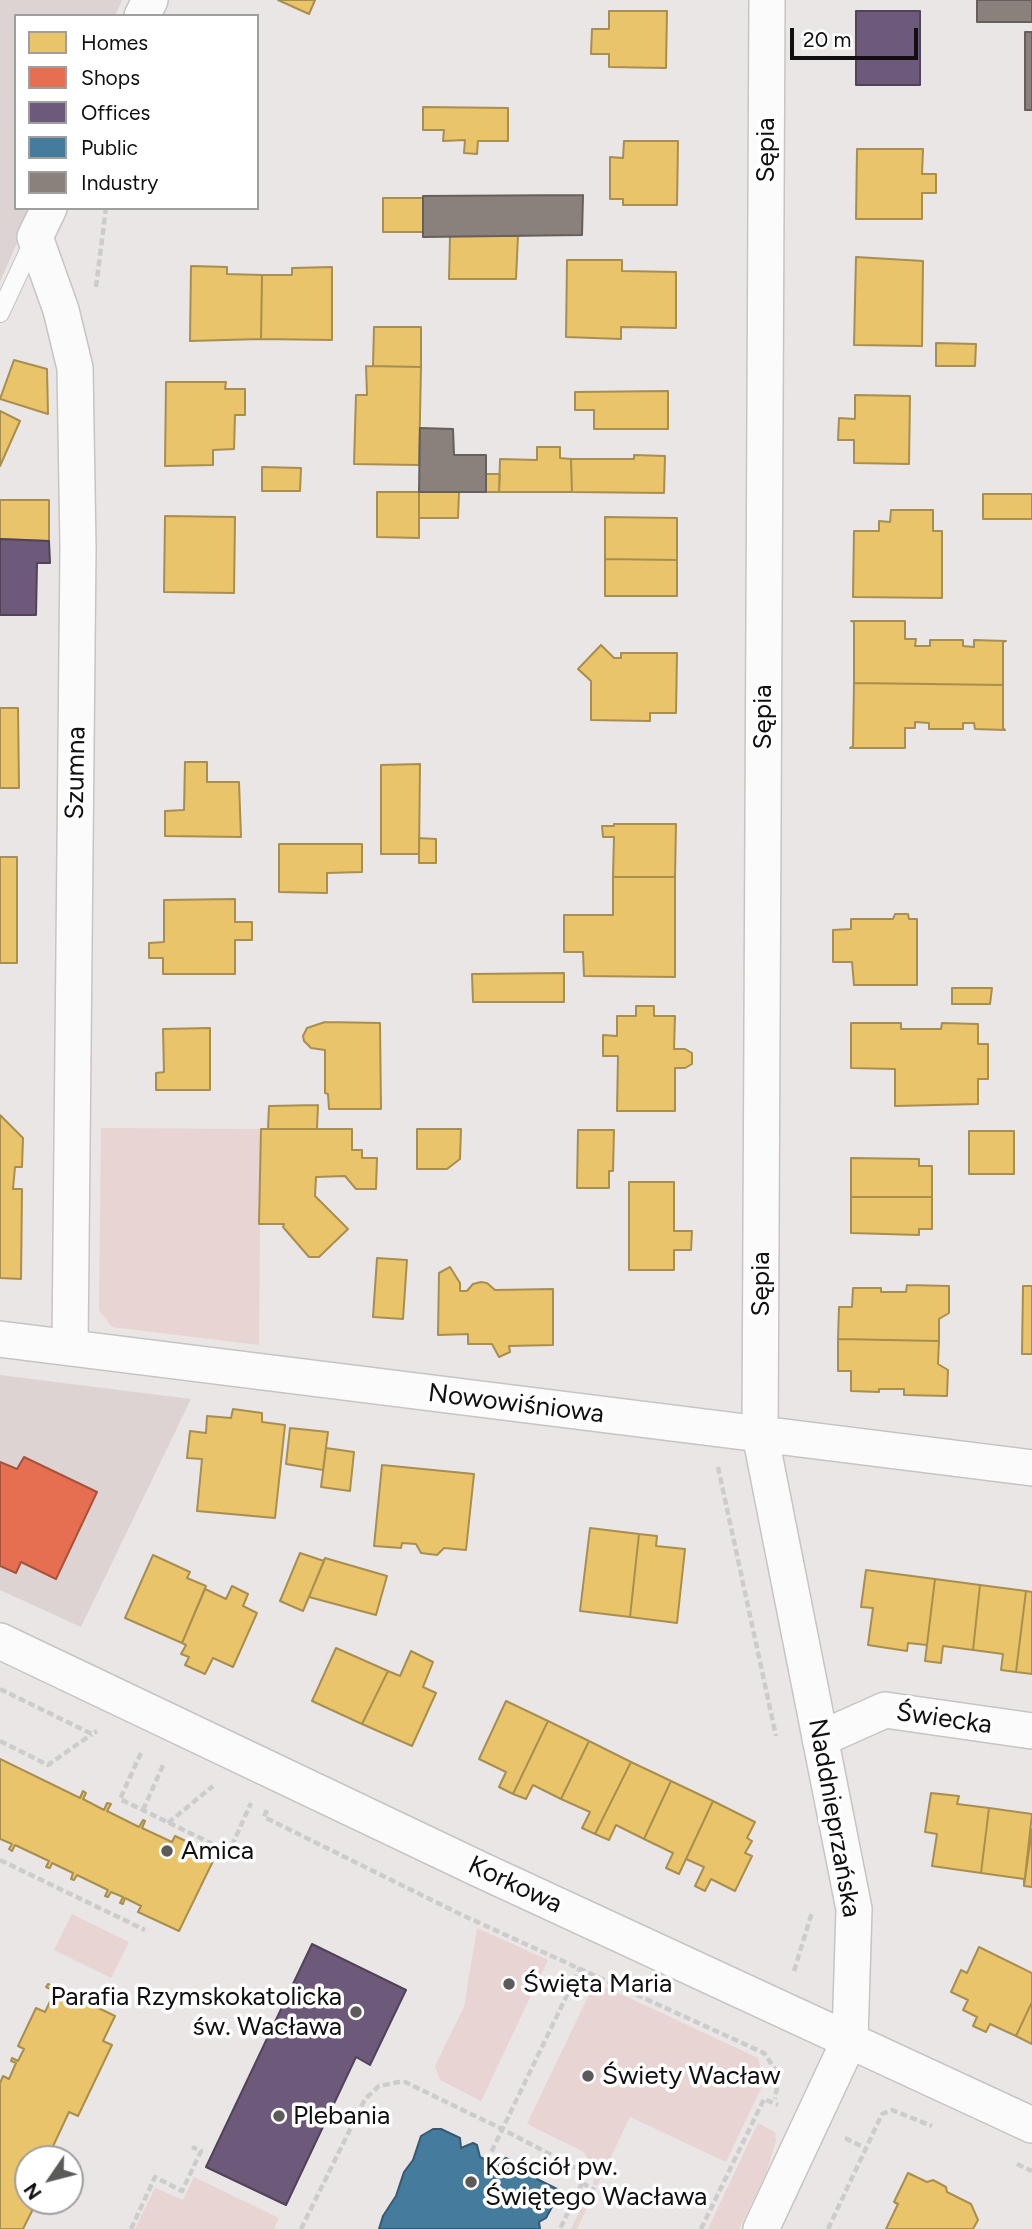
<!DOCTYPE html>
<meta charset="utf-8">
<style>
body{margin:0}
#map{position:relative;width:1032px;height:2229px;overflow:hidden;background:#eae6e6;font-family:Figtree,sans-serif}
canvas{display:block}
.legend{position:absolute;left:14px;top:14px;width:245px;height:196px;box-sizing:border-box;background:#fff;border:2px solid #a09f9f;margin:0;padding:9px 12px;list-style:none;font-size:21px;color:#110f0f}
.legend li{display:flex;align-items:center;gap:14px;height:35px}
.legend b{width:35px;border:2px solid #a09f9f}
.north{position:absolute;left:14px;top:2145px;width:70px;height:70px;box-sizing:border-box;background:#fff;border:2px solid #a09f9f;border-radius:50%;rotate:235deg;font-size:19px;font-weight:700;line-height:28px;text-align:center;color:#110f0f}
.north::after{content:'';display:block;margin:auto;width:24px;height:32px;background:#5d5a5a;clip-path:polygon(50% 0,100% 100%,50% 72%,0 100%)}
.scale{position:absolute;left:790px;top:28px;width:128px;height:32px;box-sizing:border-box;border:4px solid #110f0f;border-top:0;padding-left:9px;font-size:21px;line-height:24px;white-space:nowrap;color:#110f0f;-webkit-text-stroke:5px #fff;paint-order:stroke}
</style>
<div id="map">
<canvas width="1032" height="2229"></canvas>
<ul class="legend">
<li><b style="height:19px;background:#e9c46a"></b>Homes</li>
<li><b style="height:19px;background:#e76f51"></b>Shops</li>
<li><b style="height:19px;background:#6d597a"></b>Offices</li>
<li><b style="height:19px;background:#457b9d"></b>Public</li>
<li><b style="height:19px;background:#8a817c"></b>Industry</li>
</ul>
<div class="north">N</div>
<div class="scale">20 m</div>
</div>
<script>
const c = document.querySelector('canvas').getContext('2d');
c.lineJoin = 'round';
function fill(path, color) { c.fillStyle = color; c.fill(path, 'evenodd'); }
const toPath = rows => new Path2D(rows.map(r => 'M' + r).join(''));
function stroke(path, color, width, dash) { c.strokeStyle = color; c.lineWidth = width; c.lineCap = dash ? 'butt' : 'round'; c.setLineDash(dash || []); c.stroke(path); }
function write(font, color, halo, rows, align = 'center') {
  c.font = font + ' Figtree,sans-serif'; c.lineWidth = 7; c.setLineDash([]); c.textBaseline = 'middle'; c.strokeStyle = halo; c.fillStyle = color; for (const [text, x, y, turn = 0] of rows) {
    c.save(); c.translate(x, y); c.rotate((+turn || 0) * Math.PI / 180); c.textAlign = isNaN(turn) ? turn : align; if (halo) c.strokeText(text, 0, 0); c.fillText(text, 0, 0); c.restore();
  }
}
const built = toPath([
 [0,0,122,0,115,16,16,16,16,208,32,208,0,282],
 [0,1375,191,1399,81,1627,0,1590]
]);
const green = toPath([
 [101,1128,261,1129,259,1345,112,1327,99,1310],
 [72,1914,129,1942,111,1978,54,1950],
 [477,1928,548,1960,481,2101,440,2080,435,2066,464,2007],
 [595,1982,758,2058,764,2082,726,2162,630,2117,597,2186,593,2184,595,2170,584,2152,527,2124],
 [758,2123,775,2132,776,2141,765,2176,739,2229,708,2229],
 [194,2177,279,2218,274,2229,135,2229,155,2188,183,2200],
 [590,2190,594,2193,577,2229,571,2229]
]);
const homes = toPath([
 [278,0,315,0,309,14,278,0],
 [609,11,667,11,666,68,609,67,609,54,591,54,592,29,609,29,609,11],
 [423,107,508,108,508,141,478,141,477,154,464,153,465,140,443,141,444,130,423,130,423,107],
 [624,141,678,141,677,205,623,205,623,199,610,199,610,157,623,158,624,141],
 [857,149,923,149,922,174,936,174,936,193,922,193,922,219,856,219,857,149],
 [383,198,423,198,423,232,383,232,383,198],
 [450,236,518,236,516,279,449,279,450,236],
 [856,257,923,261,922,346,854,345,856,257],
 [567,260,622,260,622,271,676,272,676,328,621,327,621,339,566,337,567,260],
 [191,266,227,267,227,274,262,275,261,339,190,341,191,266],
 [332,267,332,340,261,339,262,275,292,275,292,268,332,267],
 [374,327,421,327,421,367,373,366,374,327],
 [936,343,976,344,975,366,936,366,936,343],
 [14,360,47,369,48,414,0,399,14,360],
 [366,366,421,367,419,465,354,464,356,395,367,395,366,366],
 [166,382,226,382,225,389,245,389,245,415,235,415,234,449,213,450,213,465,165,466,166,382],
 [668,391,668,429,594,429,594,410,575,410,575,392,668,391],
 [855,395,910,396,909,464,854,463,854,440,838,440,839,418,855,419,855,395],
 [0,411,20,421,0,466,0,411],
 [537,447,560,447,560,458,571,459,572,492,499,492,500,459,537,460,537,447],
 [634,455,665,456,664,493,572,492,571,459,634,459,634,455],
 [262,467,301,468,300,491,262,491,262,467],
 [485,474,500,474,499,492,486,492,485,474],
 [377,492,419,492,419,538,377,537,377,492],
 [419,492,459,492,458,518,419,518,419,492],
 [983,494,1032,494,1032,519,983,519,983,494],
 [0,500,49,500,49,541,0,539,0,500],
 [891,510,933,510,933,531,942,531,942,598,853,597,854,531,879,531,879,521,890,522,891,510],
 [165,516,235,517,234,593,164,592,165,516],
 [605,517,677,518,677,560,605,559,605,517],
 [605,559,677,560,677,596,605,596,605,559],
 [851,621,905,621,905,639,916,639,915,646,930,646,930,640,963,640,963,646,974,647,974,640,1006,641,1003,642,1003,685,854,683,854,622,851,621],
 [601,645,614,658,621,658,621,653,677,653,676,713,650,713,650,721,591,720,591,681,578,669,601,645],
 [854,683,1003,685,1003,728,1005,730,975,729,974,723,963,723,963,729,929,729,929,723,915,722,915,728,905,728,905,748,850,748,853,746,854,683],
 [0,708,18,708,19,788,0,788,0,708],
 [185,762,207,762,207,782,239,782,241,837,165,836,165,811,184,810,185,762],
 [420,764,419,854,381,854,381,765,420,764],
 [614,824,676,824,675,877,613,877,614,837,603,837,602,826,614,826,614,824],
 [419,838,436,839,436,863,419,863,419,838],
 [279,844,362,844,362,872,327,873,327,893,279,892,279,844],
 [0,857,17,857,17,963,0,963,0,857],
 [613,877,675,877,675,977,584,976,583,952,564,952,564,915,613,915,613,877],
 [235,899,235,922,252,922,252,940,235,940,235,974,163,974,163,958,149,958,149,943,164,942,164,900,235,899],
 [895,914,908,914,909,919,917,919,917,985,854,985,852,962,833,962,833,930,851,929,851,919,893,919,895,914],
 [564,973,564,1002,473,1002,472,974,564,973],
 [952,988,992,988,990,1004,952,1004,952,988],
 [636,1006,654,1006,654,1016,675,1016,674,1049,685,1049,692,1053,692,1064,685,1068,675,1068,675,1111,617,1111,618,1056,603,1056,603,1035,617,1036,617,1016,636,1016,636,1006],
 [325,1022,380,1023,381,1109,329,1109,328,1094,325,1093,325,1050,311,1048,304,1041,303,1036,307,1028,325,1022],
 [851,1023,901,1023,901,1029,941,1029,942,1023,978,1024,978,1044,988,1044,988,1079,978,1079,978,1104,895,1106,895,1069,851,1068,851,1023],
 [210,1028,210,1090,156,1090,156,1073,164,1072,163,1029,210,1028],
 [318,1105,317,1129,268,1129,269,1106,318,1105],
 [0,1115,23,1138,22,1167,15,1167,13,1189,22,1189,21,1279,0,1278,0,1115],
 [261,1129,352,1129,352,1150,362,1150,362,1158,377,1158,376,1189,356,1189,345,1176,316,1177,315,1196,348,1229,319,1257,309,1257,283,1227,284,1224,259,1224,261,1129],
 [417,1129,461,1129,460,1159,447,1169,417,1169,417,1129],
 [578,1130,614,1130,613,1171,609,1171,609,1188,577,1188,578,1130],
 [969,1131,1014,1131,1014,1174,969,1174,969,1131],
 [851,1158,919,1159,919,1166,932,1166,932,1197,851,1197,851,1158],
 [629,1182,674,1182,674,1231,692,1231,691,1250,674,1250,674,1270,629,1270,629,1182],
 [851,1197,932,1197,932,1229,919,1229,919,1235,851,1233,851,1197],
 [377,1258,407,1260,403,1319,373,1317,377,1258],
 [450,1267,460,1283,460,1291,467,1291,473,1284,481,1282,487,1283,495,1290,553,1289,553,1345,509,1346,510,1352,499,1357,492,1344,468,1344,468,1334,438,1335,439,1273,450,1267],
 [907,1285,949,1286,949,1313,939,1319,939,1341,838,1339,839,1307,852,1307,853,1288,881,1288,881,1292,906,1292,907,1285],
 [1023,1286,1032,1286,1032,1354,1022,1354,1023,1286],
 [838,1339,939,1341,938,1364,948,1370,947,1396,904,1395,904,1389,879,1389,879,1392,851,1391,851,1371,838,1371,838,1339],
 [233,1409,262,1413,262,1422,285,1425,275,1518,197,1511,202,1459,187,1458,190,1431,206,1433,207,1416,231,1418,233,1409],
 [290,1428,328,1432,323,1470,286,1464,290,1428],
 [326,1448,354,1452,350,1491,321,1487,326,1448],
 [382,1465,474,1474,466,1550,444,1548,437,1555,421,1553,416,1544,402,1543,401,1548,374,1546,382,1465],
 [590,1528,639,1534,630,1617,580,1611,590,1528],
 [639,1534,657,1536,656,1546,685,1549,677,1623,630,1617,639,1534],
 [300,1553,324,1561,303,1611,280,1601,300,1553],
 [153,1555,190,1572,187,1578,206,1586,182,1643,125,1618,153,1555],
 [325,1558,387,1576,376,1615,309,1597,325,1558],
 [866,1570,935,1579,927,1645,908,1643,907,1651,868,1645,873,1608,861,1607,866,1570],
 [935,1579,980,1585,973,1650,943,1646,941,1663,925,1661,935,1579],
 [980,1585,1026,1591,1016,1672,1001,1670,1003,1654,973,1650,980,1585],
 [232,1586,248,1594,243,1606,257,1613,233,1667,213,1658,205,1674,185,1665,189,1657,181,1654,186,1645,182,1643,205,1589,226,1599,232,1586],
 [1026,1591,1032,1592,1032,1674,1016,1672,1026,1591],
 [336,1648,388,1671,362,1724,312,1701,336,1648],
 [411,1651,433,1662,423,1687,436,1693,412,1746,362,1724,388,1671,400,1676,411,1651],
 [506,1701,548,1721,513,1794,499,1787,506,1772,479,1759,506,1701],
 [548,1721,589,1741,561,1799,533,1785,526,1799,513,1794,548,1721],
 [589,1741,631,1762,595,1834,582,1828,590,1812,561,1799,589,1741],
 [0,1759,80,1798,83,1791,86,1793,83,1799,104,1810,107,1803,111,1804,107,1811,139,1827,143,1820,145,1821,142,1828,172,1842,175,1836,216,1855,179,1931,138,1912,141,1906,125,1898,123,1904,120,1903,123,1897,111,1892,108,1897,105,1896,108,1890,77,1875,74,1880,71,1879,73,1873,52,1863,50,1868,46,1867,49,1861,15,1845,12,1851,9,1849,12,1844,0,1839,0,1759],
 [631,1762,671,1781,644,1839,616,1825,609,1840,595,1834,631,1762],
 [671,1781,713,1801,679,1874,666,1868,673,1853,644,1839,671,1781],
 [931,1793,959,1796,957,1804,989,1808,981,1873,932,1866,937,1834,925,1832,931,1793],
 [713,1801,755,1822,747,1838,752,1841,745,1853,752,1856,735,1891,711,1879,705,1891,695,1886,704,1867,686,1859,713,1801],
 [989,1808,1032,1814,1024,1886,1024,1879,981,1873,989,1808],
 [1032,1829,1032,1887,1024,1886,1032,1829],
 [979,1947,1032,1973,1032,2002,1016,2036,990,2024,986,2032,973,2026,977,2017,963,2010,968,2000,951,1992,961,1970,967,1973,979,1947],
 [48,1984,115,2016,103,2041,112,2045,78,2116,69,2112,47,2159,28,2159,28,2201,37,2201,23,2229,0,2229,0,2083,3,2076,9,2079,16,2063,11,2061,12,2058,18,2061,24,2049,18,2046,36,2008,45,2012,55,1991,46,1987,48,1984],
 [1032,2002,1032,2044,1016,2036,1032,2002],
 [908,2173,927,2182,933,2180,946,2187,947,2192,971,2204,978,2220,973,2229,886,2229,898,2204,894,2202,908,2173]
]);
const shops = toPath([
 [24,1457,97,1492,56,1579,21,1562,16,1573,0,1566,0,1462,17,1469,24,1457]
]);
const offices = toPath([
 [856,11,920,11,920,85,856,85,856,11],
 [0,539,49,541,50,563,37,563,36,615,0,615,0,539],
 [312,1944,406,1990,370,2065,356,2057,286,2205,206,2167,312,1944]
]);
const public = toPath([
 [433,2129,441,2129,460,2138,461,2148,473,2143,477,2145,480,2157,494,2164,506,2158,510,2160,511,2164,506,2170,513,2173,519,2170,557,2189,559,2194,546,2218,539,2222,540,2229,379,2229,383,2216,396,2196,404,2172,413,2160,421,2136,433,2129]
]);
const industry = toPath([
 [977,0,1032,0,1032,22,977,22,977,0],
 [1025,32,1032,32,1032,110,1025,110,1025,32],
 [583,195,582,235,423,237,423,196,583,195],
 [420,428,453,429,454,455,486,455,486,492,419,492,420,428]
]);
const path = toPath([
 [96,287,106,208],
 [718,1467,776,1736],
 [0,1689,92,1734,97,1731],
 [0,1741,48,1765,92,1734],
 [141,1753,120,1799,229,1852,251,1803],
 [143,1810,164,1763],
 [267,1810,264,1817,462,1915,764,2053,775,2069,777,2088,775,2099],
 [168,1823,213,1786],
 [0,1860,145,1930],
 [794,1971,812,1912],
 [845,2138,865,2148],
 [487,2161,580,1968],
 [1017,2164,1032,2171],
 [582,2183,595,2190],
 [131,2229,155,2177,182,2191,201,2151,192,2147],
 [301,2229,365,2099,379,2086,399,2082,405,2082,502,2129,578,2169,582,2183,560,2229],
 [701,2229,764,2099,778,2105],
 [828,2229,882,2114,892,2110,932,2126]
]);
const service = toPath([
 [0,313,34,240]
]);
const minor = toPath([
 [142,16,150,0],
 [49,208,35,237,61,310,75,368,78,548,70,1347],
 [0,1339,1032,1468],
 [0,1641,481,1870,1032,2125],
 [820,1739,885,1710,1032,1731],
 [761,2229,850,2039,854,1909,760,1434,767,0]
]);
const markers = [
 [167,1851,7,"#5d5a5a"],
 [509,1984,7,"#5d5a5a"],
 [356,2012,7,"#5d5a5a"],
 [588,2076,7,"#5d5a5a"],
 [279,2116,7,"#5d5a5a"],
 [471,2182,7,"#5d5a5a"]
];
const streetNames = [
 ["Sępia",766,150,-90],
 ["Sępia",763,717,-90],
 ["Szumna",76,773,-89],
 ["Sępia",761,1284,-90],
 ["Nowowiśniowa",516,1404,7],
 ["Świecka",944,1719,8],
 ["Naddnieprzańska",834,1818,80],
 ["Korkowa",515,1885,25]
];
const poiNames = [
 ["Amica",181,1851],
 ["Święta Maria",523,1984],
 ["Parafia Rzymskokatolicka",342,1997,"right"],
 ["św. Wacława",342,2027,"right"],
 ["Świety Wacław",602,2076],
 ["Plebania",293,2116],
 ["Kościół pw.",485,2167],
 ["Świętego Wacława",485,2197]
];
fill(built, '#ddd3d3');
fill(green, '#e7d4d3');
fill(homes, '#e9c46a');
stroke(homes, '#a88e4f', 2);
fill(shops, '#e76f51');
stroke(shops, '#a7523d', 2);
fill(offices, '#6d597a');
stroke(offices, '#51435a', 2);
fill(public, '#457b9d');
stroke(public, '#355b72', 2);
fill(industry, '#8a817c');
stroke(industry, '#665f5b', 2);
stroke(service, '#c6c4c4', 20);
stroke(minor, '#c6c4c4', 38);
stroke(path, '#cdcccc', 4.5, [7, 3.5]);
stroke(service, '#fcfbfb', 18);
stroke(minor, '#fcfbfb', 35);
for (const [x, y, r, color] of markers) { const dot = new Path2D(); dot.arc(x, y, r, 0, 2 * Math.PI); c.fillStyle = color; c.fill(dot); stroke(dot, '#fff', 2.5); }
write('26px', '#110f0f', '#fff', streetNames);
write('26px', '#110f0f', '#fff', poiNames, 'left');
</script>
